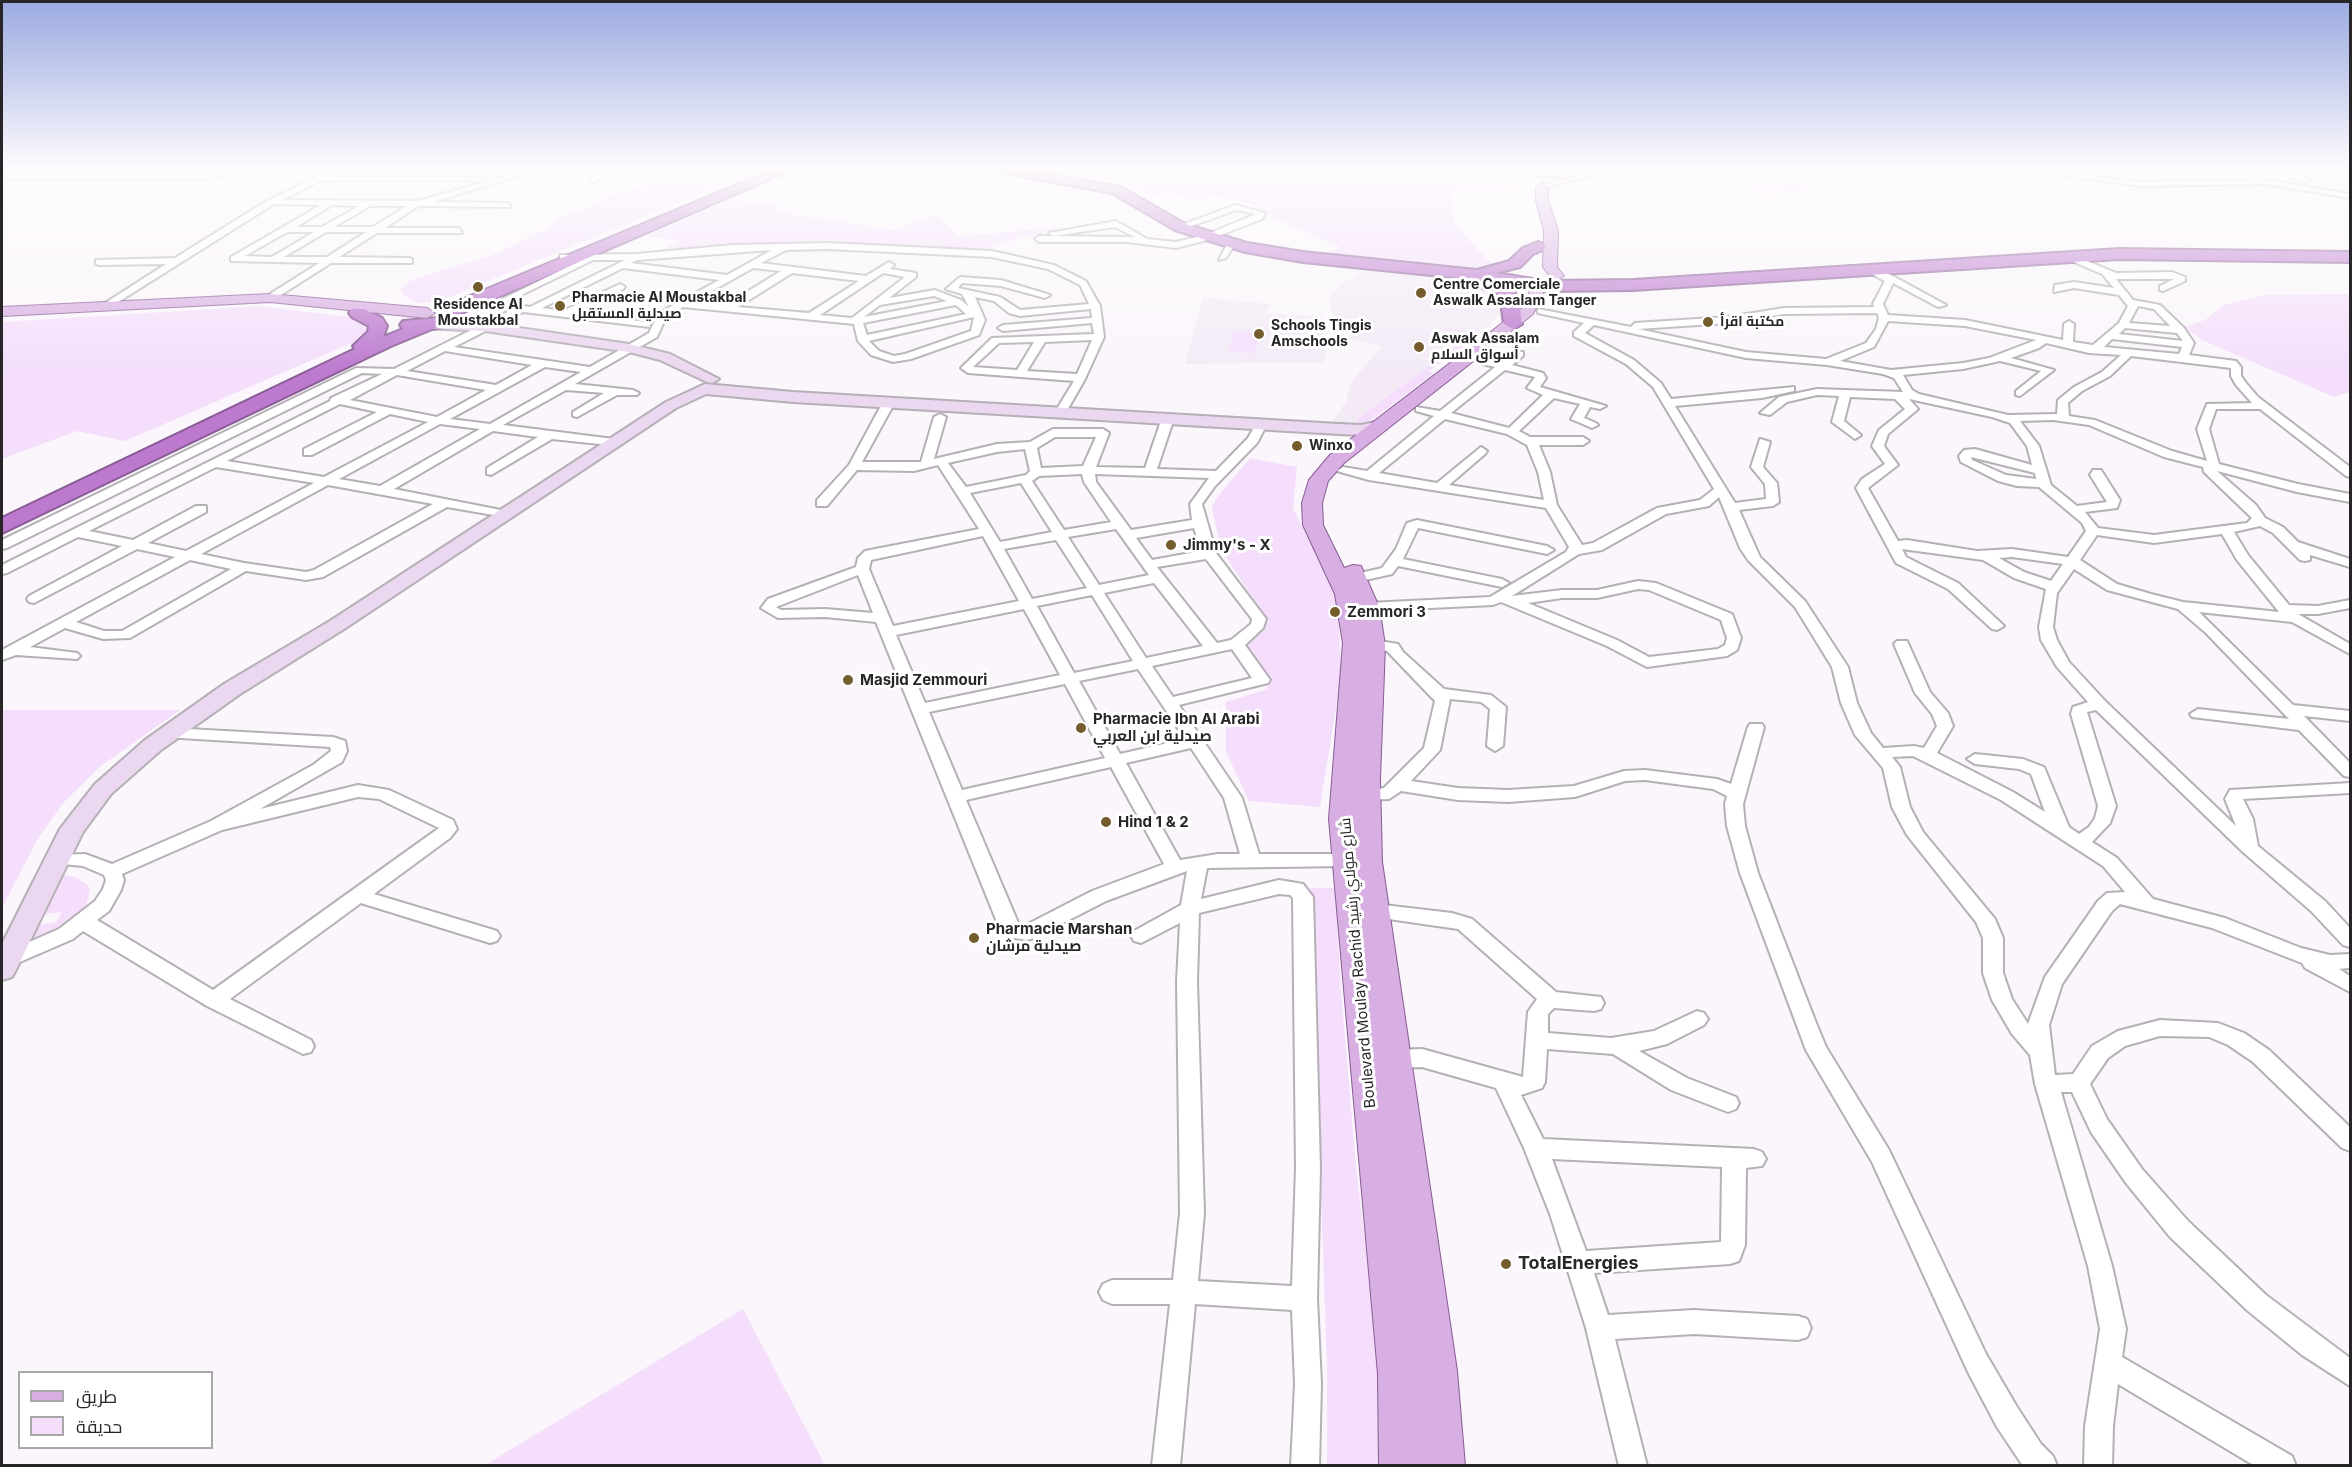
<!DOCTYPE html>
<meta charset="utf-8">
<style>
body{margin:0}
#map{position:relative;width:2352px;height:1467px;overflow:hidden;background:#faf6fb;font-family:Inter,Cairo,sans-serif}
canvas{display:block}
.frame{position:absolute;inset:0;border:3px solid #272527;pointer-events:none}
.legend{position:absolute;left:18px;top:1371px;width:195px;height:78px;box-sizing:border-box;background:#fff;border:2px solid #a9a8a9;margin:0;padding:8px 10px;list-style:none;font-size:18px;color:#272527}
.legend li{display:flex;align-items:center;gap:12px;height:30px}
.legend b{width:30px;border:2px solid #a9a8a9}
</style>
<div id="map">
<canvas width="2352" height="1467"></canvas>
<div class="frame"></div>
<ul class="legend">
<li><b style="height:8px;background:#d7afe2"></b>طريق</li>
<li><b style="height:16px;background:#f4defb"></b>حديقة</li>
</ul>
</div>
<script>
const c = document.querySelector('canvas').getContext('2d');
c.lineJoin = 'round';
function fill(path, color) { c.fillStyle = color; c.fill(path, 'evenodd'); }
const toPath = rows => new Path2D(rows.map(r => 'M' + r).join(''));
function stroke(path, color, width, dash) { c.strokeStyle = color; c.lineWidth = width; c.lineCap = dash ? 'butt' : 'round'; c.setLineDash(dash || []); c.stroke(path); }
function write(font, color, halo, rows, align = 'center') {
  c.font = font + ' Inter,Cairo,sans-serif'; c.lineWidth = 6; c.setLineDash([]); c.textBaseline = 'middle'; c.strokeStyle = halo; c.fillStyle = color; for (const [text, x, y, turn = 0] of rows) {
    c.save(); c.translate(x, y); c.rotate((+turn || 0) * Math.PI / 180); c.textAlign = isNaN(turn) ? turn : align; if (halo) c.strokeText(text, 0, 0); c.fillText(text, 0, 0); c.restore();
  }
}
const built = toPath([
 [1365,268,1451,278,1489,285,1500,289,1503,307,1481,338,1469,346,1455,347,1357,419,1356,425,1331,423,1346,402,1351,382,1382,346,1346,339,1358,326,1336,321,1329,304,1333,292,1347,280,1356,279],
 [1203,298,1271,304,1266,313,1321,317,1326,320,1323,331,1327,337,1325,359,1323,362,1185,364]
]);
const green = toPath([
 [686,169,760,169,440,301,418,303,406,297,400,290,411,280,492,255,516,244,548,228,567,214,604,202,603,198,660,181],
 [1039,169,1213,169,1250,182,1487,180,1520,183,1522,187,1450,191,1456,227,1494,266,1482,268,1328,253,1340,247,1268,215,1252,205,1231,198,1210,195,1196,200,1168,193,1155,197,1128,184],
 [1799,184,1813,192,1763,194,1751,187],
 [729,200,781,204,772,211,894,230,937,214,959,236,1063,227,978,250,809,241,657,251,680,241,646,236],
 [2350,294,2350,392,2334,397,2202,340,2184,327,2205,320,2224,305,2265,295],
 [259,306,356,318,381,330,125,441,77,431,2,459,2,322],
 [1234,331,1260,333,1255,353,1228,351],
 [1469,346,1450,361,1443,361,1429,371,1433,374,1366,424,1356,425,1357,419,1455,347],
 [1250,458,1297,467,1293,508,1338,599,1341,677,1320,807,1249,801,1226,752,1226,702,1268,689,1247,646,1268,622,1221,549,1212,509,1215,500],
 [2,710,180,710,101,766,64,802,37,840,2,908],
 [64,875,75,877,88,885,90,890,86,905,72,922,26,949,39,925,56,922,62,912,45,914],
 [1310,888,1335,888,1341,992,1357,1177,1379,1356,1384,1465,1327,1465,1327,1365],
 [743,1309,825,1465,485,1465]
]);
const street = toPath([
 [246,169,265,169,199,179,2,179,2,175,199,175,246,169],
 [331,169,340,169,329,176,480,177,484,179,480,181,321,180,283,200,418,201,530,169,541,169,434,202,508,203,511,207,418,206,385,228,459,228,462,233,377,233,339,257,409,258,412,259,412,263,331,263,273,300,267,300,267,296,319,263,231,261,231,257,321,205,274,204,107,309,99,307,166,264,99,265,96,264,96,260,175,258,265,202,331,169],
 [332,205,359,206,322,227,296,227,332,205],
 [370,206,407,206,373,227,334,227,370,206],
 [287,232,314,232,272,257,245,256,287,232],
 [326,232,366,232,327,257,284,257,326,232],
 [605,169,614,169,596,182,590,182,590,178,605,169],
 [1605,169,1617,169,1546,187,1542,185,1605,169],
 [1814,169,1823,169,1829,174,1822,176,1814,169],
 [2012,169,2032,169,2140,182,2266,180,2350,194,2350,198,2266,184,2140,186,2012,169],
 [2270,169,2281,169,2311,180,2304,182,2270,169],
 [1235,205,1265,213,1262,219,1211,239,1176,248,1127,242,1039,242,1035,239,1039,236,1135,237,1115,227,1053,236,1049,233,1116,221,1147,239,1176,242,1205,235,1256,214,1236,210,1183,229,1176,227,1235,205],
 [1231,241,1235,244,1226,258,1219,260,1227,244,1231,241],
 [828,243,992,251,1054,265,1086,281,1100,306,1104,337,1085,379,1065,414,1055,412,1074,381,968,373,961,368,992,338,1094,334,1092,323,1003,331,998,328,1003,325,1092,318,1091,309,1020,316,1009,313,994,301,975,297,985,320,979,335,911,359,893,362,871,355,858,341,854,324,683,307,666,317,657,337,575,384,633,390,639,393,637,395,617,395,577,417,573,416,573,412,604,393,566,390,503,425,614,439,618,440,618,446,552,439,491,475,487,474,487,468,538,437,493,431,394,489,511,512,511,518,447,507,323,577,306,580,246,571,130,638,103,639,65,628,30,647,77,653,80,656,77,659,16,655,2,660,2,650,175,557,137,549,34,603,29,602,27,599,29,596,122,546,78,537,7,573,2,574,2,565,330,401,331,398,382,374,362,373,7,548,2,549,2,540,356,368,394,369,511,310,490,305,582,260,563,260,560,259,560,255,637,254,733,245,828,243],
 [828,249,992,257,1048,269,1080,285,1089,304,1020,310,1000,297,958,288,962,283,1001,286,1045,298,1050,295,1001,280,960,277,946,289,962,294,969,307,961,300,935,290,889,298,916,277,916,273,890,269,894,265,889,262,866,276,761,263,786,250,828,249],
 [772,250,727,275,631,263,637,260,772,250],
 [593,260,625,260,530,307,505,303,593,260],
 [623,268,719,280,659,313,649,333,590,367,454,347,523,312,650,327,650,323,646,322,575,313,623,289,625,287,620,284,563,311,542,308,623,268],
 [753,268,781,271,726,305,692,302,753,268],
 [792,273,859,281,809,313,738,307,792,273],
 [883,273,905,277,852,318,820,315,883,273],
 [934,296,947,301,864,317,880,305,934,296],
 [956,305,966,314,867,335,863,323,956,305],
 [974,317,971,331,905,354,894,356,879,351,869,341,974,317],
 [1092,340,1077,374,1027,371,1045,342,1092,340],
 [1034,342,1017,370,973,367,999,343,1034,342],
 [445,351,532,365,496,385,407,371,445,351],
 [545,367,581,372,490,424,450,419,545,367],
 [397,375,486,390,437,417,350,400,397,375],
 [340,404,377,412,304,449,304,455,312,455,390,414,428,422,324,477,227,461,340,404],
 [440,424,480,429,380,486,339,479,440,424],
 [216,467,314,483,186,551,148,543,206,512,206,506,196,506,133,540,89,531,216,467],
 [328,485,433,504,314,570,306,572,244,563,201,554,328,485],
 [190,560,231,569,122,631,104,631,76,622,190,560],
 [2067,255,2073,255,2116,273,2172,272,2185,277,2185,281,2163,291,2160,290,2160,286,2174,279,2116,279,2133,300,2160,305,2184,328,2194,343,2189,355,2236,361,2241,367,2241,376,2246,383,2258,397,2350,467,2350,477,2346,476,2260,409,2216,409,2209,429,2219,464,2298,484,2350,494,2350,502,2297,492,2217,471,2256,505,2265,518,2283,527,2298,542,2350,559,2350,567,2310,555,2310,560,2305,561,2300,560,2273,533,2260,526,2234,532,2248,555,2289,605,2318,606,2350,600,2350,608,2318,614,2298,614,2350,644,2350,654,2292,622,2199,612,2293,705,2350,711,2350,721,2304,716,2350,763,2350,777,2344,776,2299,730,2192,717,2190,714,2198,709,2289,719,2206,633,2178,609,2107,590,2074,569,2057,593,2053,627,2057,640,2069,662,2106,702,2236,826,2225,799,2230,790,2350,783,2350,793,2243,799,2253,819,2258,846,2325,901,2350,928,2350,947,2343,945,2311,911,2243,852,2096,710,2087,712,2116,806,2110,823,2092,842,2117,858,2153,899,2225,918,2301,948,2330,955,2350,954,2350,968,2339,969,2350,976,2350,992,2305,968,2302,963,2212,928,2120,904,2112,911,2062,984,2049,1025,2055,1075,2073,1074,2092,1046,2118,1031,2160,1020,2218,1023,2244,1033,2269,1050,2350,1127,2350,1151,2342,1148,2253,1062,2228,1045,2209,1037,2160,1036,2125,1046,2108,1058,2090,1084,2107,1119,2142,1169,2188,1221,2266,1295,2350,1358,2350,1386,2302,1355,2248,1311,2170,1237,2126,1183,2091,1132,2072,1092,2061,1092,2112,1266,2126,1329,2122,1357,2292,1456,2296,1466,2255,1466,2118,1384,2113,1426,2112,1466,2084,1466,2085,1426,2100,1329,2088,1266,2035,1084,2030,1055,2012,1034,1992,1000,1983,973,1983,938,1976,922,1907,835,1892,807,1883,768,1855,735,1841,703,1832,667,1795,607,1748,560,1740,548,1719,497,1709,506,1666,514,1602,550,1579,554,1512,596,1562,590,1597,590,1638,581,1656,583,1732,614,1741,638,1737,650,1727,656,1647,667,1607,646,1501,602,1493,605,1368,611,1361,607,1368,603,1490,597,1566,552,1569,547,1546,508,1369,480,1337,471,1343,467,1367,471,1434,416,1416,411,1416,407,1440,411,1495,367,1478,363,1478,359,1502,363,1515,352,1523,352,1523,356,1512,365,1543,373,1546,378,1540,387,1606,406,1600,409,1590,407,1584,418,1596,423,1598,425,1592,428,1571,419,1580,404,1554,398,1519,431,1530,437,1583,437,1589,441,1583,445,1539,445,1550,472,1557,505,1582,545,1593,543,1657,508,1700,500,1714,489,1653,387,1626,364,1574,336,1574,332,1584,323,1538,313,1538,309,1631,327,1635,323,1728,317,1784,308,1874,307,1873,304,1885,281,1868,272,1868,268,1871,267,1891,275,1946,305,1938,307,1893,283,1883,304,1888,315,1965,320,2063,340,2064,324,2069,321,2074,324,2073,342,2093,345,2119,323,2128,306,2119,295,2074,288,2054,292,2055,285,2074,282,2114,288,2102,274,2067,259,2067,255],
 [2138,306,2154,309,2170,326,2129,323,2138,306],
 [1877,313,1879,318,1876,329,1866,343,1826,359,1746,352,1638,329,1728,323,1784,314,1877,313],
 [1888,321,1965,326,2036,340,1989,358,1963,363,1891,370,1840,361,1874,347,1888,321],
 [1594,325,1746,358,1827,365,1883,374,1894,378,1903,392,1817,389,1779,397,1760,413,1770,415,1787,402,1817,395,1839,396,1832,422,1855,439,1861,435,1844,421,1850,397,1895,399,1905,409,1879,430,1872,446,1885,464,1862,479,1856,488,1896,563,1948,589,1992,629,1997,630,2004,626,1958,583,1906,557,1902,549,1983,560,2014,578,2046,589,2039,627,2041,640,2057,667,2088,702,2073,707,2071,714,2098,806,2095,818,2089,827,2079,834,2069,827,2044,767,2023,759,1975,754,1967,759,1975,764,2019,769,2031,774,2045,812,2013,792,1937,753,1953,726,1948,713,1930,692,1907,641,1897,641,1894,644,1915,693,1932,714,1937,726,1924,748,1914,746,1883,748,1871,733,1857,703,1848,667,1805,601,1760,557,1739,510,1773,506,1779,502,1777,483,1763,467,1770,442,1760,439,1751,467,1765,484,1766,499,1735,503,1675,406,1762,398,1794,391,1794,387,1671,399,1661,383,1634,360,1585,333,1594,325],
 [2125,328,2177,333,2183,341,2119,334,2125,328],
 [2112,339,2182,347,2179,354,2104,347,2112,339],
 [2046,343,2089,353,2121,355,2102,372,2074,387,2058,400,2057,414,2008,415,1919,394,1912,390,1903,375,1963,369,2000,361,2041,371,2016,391,2016,395,2020,396,2054,370,2011,358,2039,348,2046,343],
 [2131,356,2231,368,2231,376,2236,385,2252,403,2207,404,2197,429,2207,461,2172,451,2095,420,2069,416,2068,403,2082,391,2110,376,2131,356],
 [1505,370,1535,377,1527,388,1543,395,1509,428,1451,413,1505,370],
 [1909,399,1992,417,2010,423,2027,446,2032,465,1975,449,1964,450,1959,456,1961,462,1998,481,2017,486,2039,487,2082,523,2086,531,2068,557,2012,549,1977,551,1907,540,1898,541,1868,488,1898,465,1884,446,1888,434,1918,409,1909,399],
 [1445,419,1507,434,1527,445,1538,472,1544,500,1449,485,1485,454,1487,451,1481,447,1437,483,1379,473,1445,419],
 [2053,420,2089,425,2164,457,2203,467,2204,472,2252,518,2247,523,2154,535,2098,528,2085,512,2117,508,2120,500,2101,470,2093,470,2090,475,2107,502,2077,506,2051,485,2039,446,2020,421,2053,420],
 [1971,457,2035,473,2036,479,2006,475,1972,460,1971,457],
 [2222,534,2237,560,2279,612,2183,602,2151,594,2117,584,2080,560,2097,535,2154,543,2222,534],
 [2012,557,2063,564,2051,581,2024,572,1999,558,2012,557],
 [1638,589,1649,590,1721,620,1727,638,1725,645,1718,649,1649,657,1617,640,1528,603,1562,598,1597,598,1638,589],
 [1913,756,2001,800,2103,866,2125,892,2107,893,2098,901,2045,977,2028,1024,2012,999,2003,973,2003,938,1995,919,1923,832,1910,807,1900,767,1892,757,1913,756],
 [889,399,895,402,862,462,921,462,934,417,940,414,946,417,934,459,997,444,1030,442,1053,429,1103,429,1109,433,1096,467,1145,468,1162,418,1168,415,1174,418,1157,469,1216,471,1248,438,1257,422,1267,424,1257,443,1215,486,1202,504,1216,553,1266,619,1263,628,1245,645,1270,680,1268,683,1179,705,1242,798,1259,854,1346,854,1353,856,1355,860,1353,864,1346,866,1207,868,1201,899,1279,880,1303,884,1313,897,1320,1168,1317,1299,1321,1384,1319,1466,1291,1466,1295,1384,1292,1310,1195,1304,1180,1466,1152,1466,1170,1304,1112,1304,1103,1300,1099,1292,1103,1284,1112,1280,1173,1280,1180,1213,1177,981,1180,923,1141,943,1134,941,1131,936,1134,931,1181,905,1187,871,1106,901,1034,938,1027,940,1007,937,999,927,876,622,825,617,778,618,761,608,768,599,856,567,858,558,865,551,979,529,938,465,914,471,857,470,827,506,817,506,817,500,849,465,883,402,889,399],
 [1055,437,1096,437,1083,466,1041,468,1037,448,1055,437],
 [1025,449,1030,471,1026,475,966,487,948,463,997,452,1025,449],
 [1082,474,1084,482,1111,522,1064,530,1032,481,1039,476,1082,474],
 [1095,474,1209,478,1190,504,1192,520,1131,530,1096,482,1095,474],
 [1021,483,1052,532,1000,542,970,493,1021,483],
 [1194,528,1201,551,1152,560,1136,538,1194,528],
 [1116,529,1149,575,1099,585,1068,537,1116,529],
 [983,536,1019,601,893,626,869,569,871,560,983,536],
 [1056,540,1087,588,1032,599,1004,549,1056,540],
 [1206,559,1252,619,1251,624,1231,640,1217,643,1157,567,1206,559],
 [858,575,873,613,825,609,781,610,776,607,858,575],
 [1154,583,1203,646,1146,658,1104,593,1154,583],
 [1092,595,1133,661,1074,673,1037,606,1092,595],
 [1024,609,1060,675,925,703,896,635,1024,609],
 [1232,649,1252,678,1173,697,1152,666,1232,649],
 [1138,669,1185,739,1120,754,1079,681,1138,669],
 [1065,684,1105,758,962,790,929,712,1065,684],
 [1191,748,1224,798,1240,854,1218,854,1180,860,1126,763,1191,748],
 [1111,767,1164,864,1092,891,1024,926,1019,925,966,800,1111,767],
 [1279,894,1290,895,1293,898,1296,1168,1292,1286,1198,1281,1204,1213,1197,981,1199,913,1279,894],
 [1417,520,1547,546,1554,550,1547,554,1418,528,1403,559,1502,579,1509,583,1502,587,1398,566,1392,574,1357,582,1352,581,1352,575,1382,568,1396,549,1407,523,1417,520],
 [1373,640,1398,644,1403,652,1444,689,1491,695,1506,707,1503,746,1495,751,1487,746,1490,709,1481,702,1450,699,1440,750,1411,781,1458,788,1508,790,1574,786,1624,771,1645,770,1717,779,1731,784,1748,727,1750,724,1762,724,1764,727,1743,804,1745,826,1758,873,1816,1023,1826,1047,1889,1150,1986,1354,2017,1407,2041,1444,2053,1456,2057,1466,2023,1466,1997,1427,1968,1372,1872,1162,1806,1050,1740,873,1727,826,1725,804,1727,796,1713,789,1645,780,1625,781,1575,797,1508,802,1458,800,1401,791,1389,799,1361,800,1358,796,1361,792,1384,788,1424,748,1435,701,1387,651,1368,648,1365,645,1368,642,1373,640],
 [170,728,333,737,345,741,347,751,342,762,260,809,358,785,389,790,453,820,457,829,450,838,374,894,497,931,500,936,497,941,490,943,361,903,230,999,311,1040,314,1046,311,1052,303,1054,207,1006,83,931,73,939,13,965,2,966,2,954,59,929,95,901,103,889,106,880,104,875,83,866,51,863,49,859,51,855,85,854,112,864,211,821,313,765,331,751,330,747,164,737,162,733,170,728],
 [358,797,379,799,439,828,213,990,97,920,109,911,121,890,124,880,122,874,222,830,358,797],
 [1375,904,1452,913,1472,919,1556,992,1601,997,1604,1003,1601,1009,1594,1011,1554,1008,1548,1014,1548,1033,1611,1038,1654,1031,1697,1011,1704,1013,1708,1019,1704,1025,1667,1044,1639,1051,1687,1078,1736,1097,1739,1103,1736,1109,1728,1112,1671,1090,1613,1054,1547,1049,1545,1082,1542,1088,1521,1095,1543,1139,1754,1149,1762,1152,1766,1159,1762,1166,1746,1168,1745,1245,1739,1261,1730,1264,1594,1273,1608,1315,1694,1310,1798,1316,1807,1319,1811,1328,1807,1337,1798,1340,1694,1334,1615,1339,1647,1466,1619,1466,1586,1328,1550,1214,1524,1148,1496,1088,1422,1067,1394,1068,1386,1065,1383,1059,1386,1053,1394,1050,1422,1049,1523,1077,1528,1012,1537,999,1458,929,1368,916,1365,911,1368,906,1375,904],
 [1552,1159,1722,1167,1721,1242,1586,1251,1552,1159]
]);
const secondary = toPath([
 [430,321,485,323,629,344,670,354,719,379,712,383,707,382,660,360,629,352,485,331,425,328,423,325,430,321],
 [705,384,793,392,1339,424,1361,425,1380,421,1388,426,1386,429,1361,435,1339,434,793,402,706,394,676,408,344,629,240,694,161,750,111,794,83,832,16,970,12,977,2,980,2,944,60,829,95,784,145,740,224,684,330,621,666,402,705,384]
]);
const primary = toPath([
 [1538,169,1572,171,1578,175,1572,179,1535,176,1529,172,1538,169],
 [1542,183,1548,187,1548,200,1558,231,1557,267,1564,276,1557,280,1552,279,1543,267,1544,231,1536,200,1536,187,1542,183],
 [1534,281,1539,282,1544,291,1533,314,1344,463,1328,481,1322,503,1323,525,1344,568,1353,565,1361,566,1379,607,1385,645,1380,779,1382,862,1457,1371,1465,1466,1379,1466,1378,1374,1329,819,1343,643,1335,594,1303,525,1302,503,1309,480,1330,455,1522,308,1530,291,1527,285,1534,281],
 [270,294,427,308,435,313,427,318,270,302,2,316,2,307,270,294]
]);
const highway = toPath([
 [775,169,793,169,475,307,460,314,449,326,432,329,391,346,2,533,2,518,355,349,353,346,368,332,369,326,352,317,349,313,352,309,364,309,382,318,387,326,383,337,403,329,400,325,403,321,437,318,448,306,463,299,775,169],
 [996,169,1023,169,1121,187,1185,224,1247,243,1303,252,1477,270,1509,261,1523,248,1538,242,1543,244,1546,247,1543,250,1533,254,1520,267,1496,273,1545,281,1633,280,2119,249,2350,252,2350,262,2119,259,1633,290,1545,291,1499,283,1513,289,1519,302,1522,324,1513,329,1504,324,1500,295,1472,284,1471,279,1303,262,1245,252,1175,230,1112,193,1003,173,996,169]
]);
const markers = [
 [478,287,6,"#745c2d"],
 [1421,293,6,"#745c2d"],
 [560,306,6,"#745c2d"],
 [1708,322,6,"#745c2d"],
 [1259,334,6,"#745c2d"],
 [1419,347,6,"#745c2d"],
 [1297,446,6,"#745c2d"],
 [1171,545,6,"#745c2d"],
 [1335,612,6,"#745c2d"],
 [848,680,6,"#745c2d"],
 [1081,728,6,"#745c2d"],
 [1106,822,6,"#745c2d"],
 [974,938,6,"#745c2d"],
 [1506,1264,6,"#745c2d"]
];
const farPoinames = [
 ["Centre Comerciale",1433,285],
 ["Aswalk Assalam Tanger",1433,301],
 ["Pharmacie Al Moustakbal",572,298],
 ["صيدلية المستقبل",572,314],
 ["Residence Al",478,305,"center"],
 ["Moustakbal",478,321,"center"],
 ["مكتبة اقرأ",1720,322],
 ["Schools Tingis",1271,326],
 ["Amschools",1271,342],
 ["Aswak Assalam",1431,339],
 ["أسواق السلام",1431,355],
 ["Winxo",1309,446]
];
const poiNames = [
 ["Jimmy's - X",1183,545],
 ["Zemmori 3",1347,612],
 ["Masjid Zemmouri",860,680],
 ["Pharmacie Ibn Al Arabi",1093,719],
 ["صيدلية ابن العربي",1093,736],
 ["Hind 1 & 2",1118,822],
 ["Pharmacie Marshan",986,929],
 ["صيدلية مرشان",986,946]
];
const streetNames = [
 ["Boulevard Moulay Rachid شارع مولاي رشيد",1358,963,-95]
];
const nearPoinames = [
 ["TotalEnergies",1518,1264]
];
fill(built, '#f3eaf6');
fill(green, '#f4defb');
stroke(street, '#b4b0b5', 4);
stroke(secondary, '#b4b0b5', 4);
stroke(primary, '#885c94', 2);
stroke(highway, '#885c94', 4);
fill(street, '#fff');
fill(secondary, '#ebd7f0');
fill(primary, '#d7afe2');
fill(highway, '#bc79ce');
const sky = c.createLinearGradient(0, 0, 0, 374);
sky.addColorStop(0, '#9baae0');
sky.addColorStop(0.45, '#fdfbfd');
sky.addColorStop(1, '#fdfbfd00');
c.fillStyle = sky;
c.fillRect(0, 0, 2352, 374);
for (const [x, y, r, color] of markers) { const dot = new Path2D(); dot.arc(x, y, r, 0, 2 * Math.PI); c.fillStyle = color; c.fill(dot); stroke(dot, '#fff', 2); }
write('bold 14px', '#272527', '#fff', farPoinames, 'left');
write('bold 15px', '#272527', '#fff', poiNames, 'left');
write('15px', '#272527', '#fff', streetNames);
write('bold 18px', '#272527', '#fff', nearPoinames, 'left');
</script>
